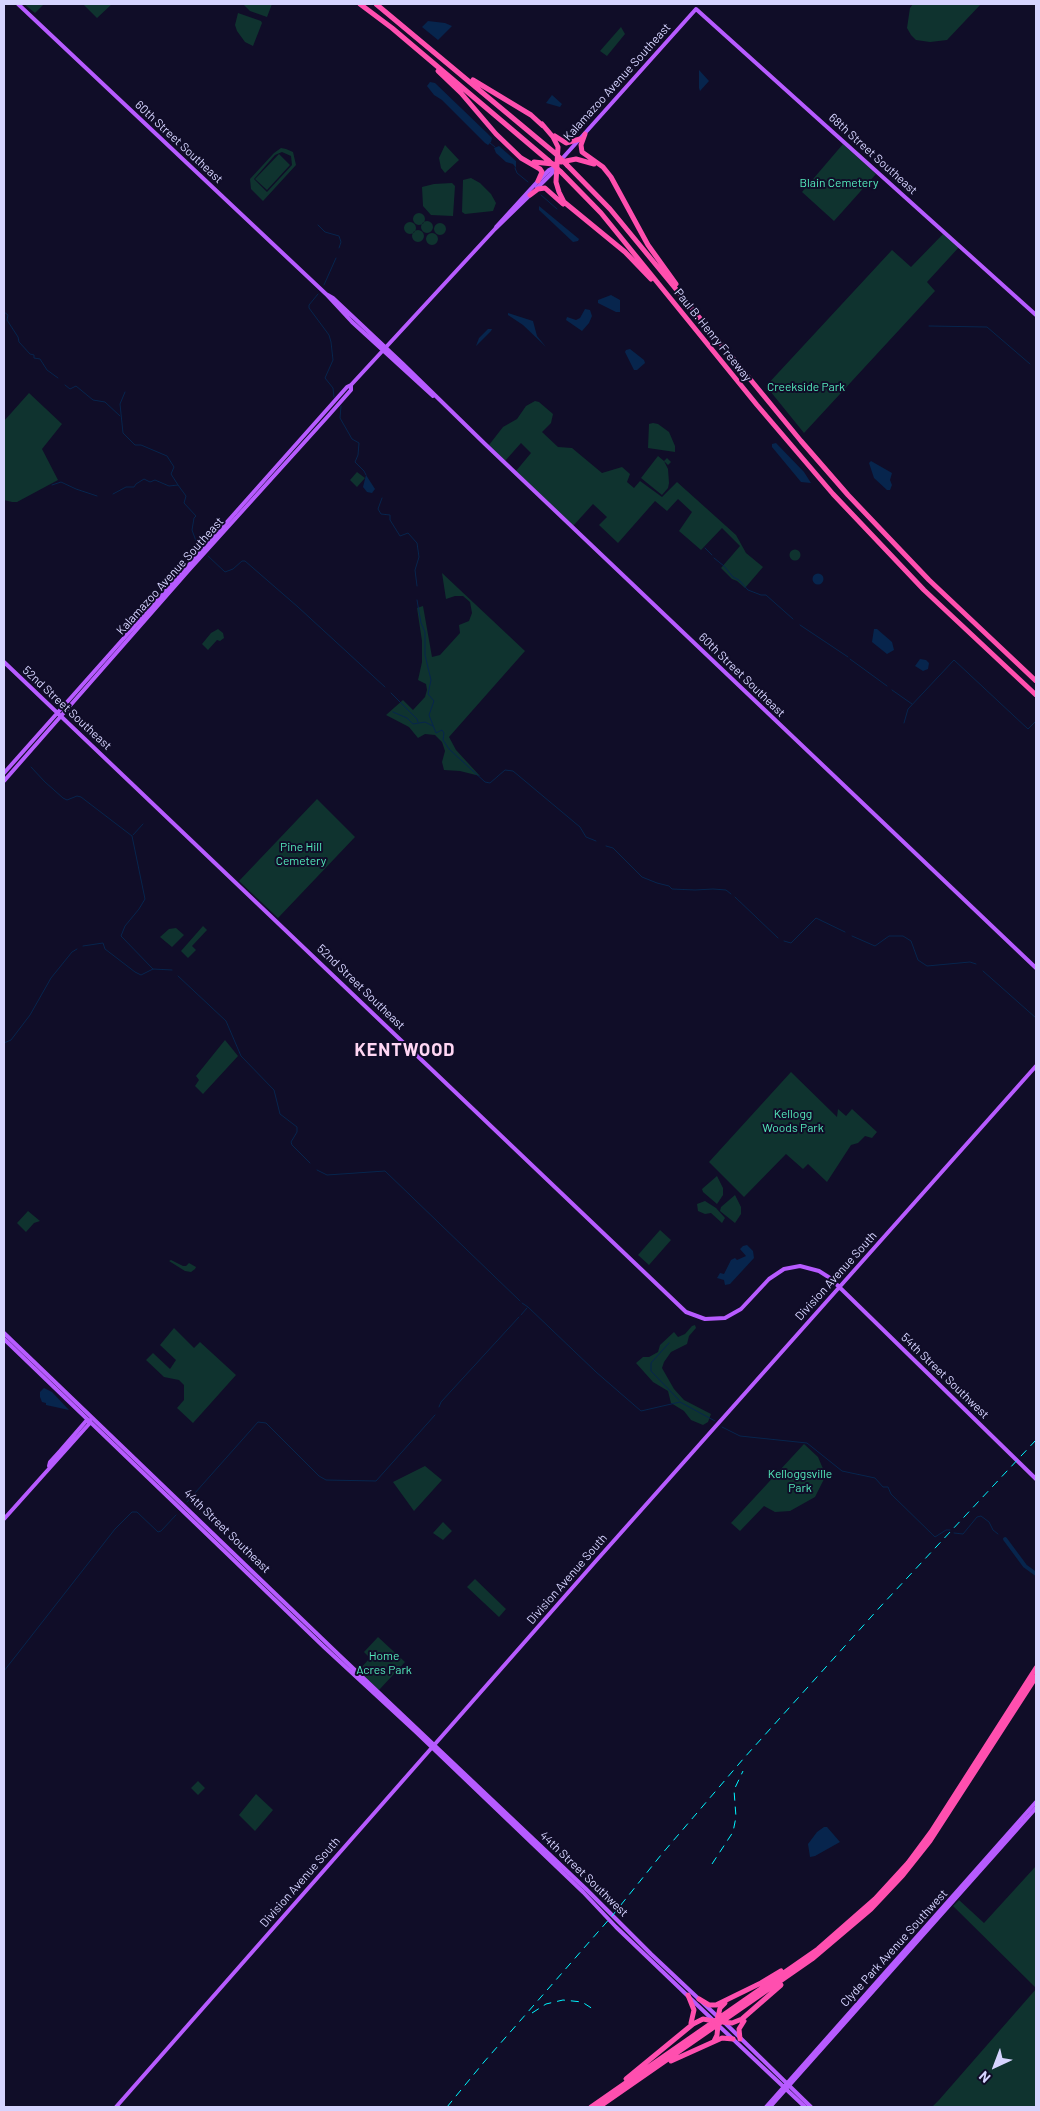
<!DOCTYPE html>
<style>
body{margin:0}
#map{position:relative;width:1040px;height:2111px;overflow:hidden;background:#100d28;font-family:Barlow,sans-serif}
canvas{display:block}
.frame{position:absolute;inset:0;border:5px solid #d6d4ff;pointer-events:none}
.north{position:absolute;left:970px;top:2041px;width:50px;height:50px;-webkit-text-stroke:4px #100d28;paint-order:stroke;rotate:223deg;font-size:14px;font-weight:700;line-height:20px;text-align:center;color:#d6d4ff}
.north::after{content:'';display:block;margin:auto;width:18px;height:22px;background:#d6d4ff;clip-path:polygon(50% 0,100% 100%,50% 72%,0 100%)}
</style>
<div id="map">
<canvas width="1040" height="2111"></canvas>
<div class="frame"></div>
<div class="north">N</div>
</div>
<script>
const c = document.querySelector('canvas').getContext('2d');
c.lineJoin = 'round';
function fill(path, color) { c.fillStyle = color; c.fill(path, 'evenodd'); }
const toPath = rows => new Path2D(rows.map(r => 'M' + r).join(''));
function stroke(path, color, width, dash) { c.strokeStyle = color; c.lineWidth = width; c.lineCap = dash ? 'butt' : 'round'; c.setLineDash(dash || []); c.stroke(path); }
function write(font, color, halo, rows, align = 'center') {
  c.font = font + ' Barlow,sans-serif'; c.lineWidth = 4; c.setLineDash([]); c.textBaseline = 'middle'; c.strokeStyle = halo; c.fillStyle = color; for (const [text, x, y, turn = 0] of rows) {
    c.save(); c.translate(x, y); c.rotate((+turn || 0) * Math.PI / 180); c.textAlign = isNaN(turn) ? turn : align; if (halo) c.strokeText(text, 0, 0); c.fillText(text, 0, 0); c.restore();
  }
}
const green = toPath([
 [24,4,44,4,35,13],
 [83,4,112,4,97,18],
 [243,4,272,4,267,17,250,11],
 [913,4,981,4,947,40,930,42,916,40,911,35,907,28,910,8],
 [238,13,261,21,262,23,253,46,245,42,237,31,235,25],
 [621,27,625,34,607,56,600,51],
 [843,144,876,174,834,221,802,192],
 [445,145,459,160,445,173,441,168,439,158],
 [281,148,286,149,293,152,296,165,263,201,251,189,250,179,274,153],
 [282,152,291,156,292,165,267,192,254,179,275,155],
 [279,154,290,165,267,190,255,179],
 [471,178,480,183,491,194,496,203,493,211,465,214,462,212,463,180],
 [452,183,455,186,453,216,431,215,423,206,422,187,434,184],
 '413 219a6 6 0 1 1 12 0a6 6 0 1 1-12 0Z',
 '421 227a6 6 0 1 1 12 0a6 6 0 1 1-12 0Z',
 '404 228a6 6 0 1 1 12 0a6 6 0 1 1-12 0Z',
 '434 229a6 6 0 1 1 12 0a6 6 0 1 1-12 0Z',
 '412 236a6 6 0 1 1 12 0a6 6 0 1 1-12 0Z',
 [945,232,960,246,927,282,935,291,804,433,766,386,892,250,911,267],
 '426 239a6 6 0 1 1 12 0a6 6 0 1 1-12 0Z',
 [29,393,62,424,42,449,58,480,17,502,12,502,4,500,4,421],
 [535,401,539,402,553,414,551,423,542,432,558,447,572,448,602,473,622,467,630,474,627,482,634,488,640,481,662,497,677,482,736,535,746,553,763,567,745,588,737,581,732,579,721,568,740,546,722,528,701,550,679,531,692,512,678,499,667,511,655,501,618,543,599,525,607,517,593,504,573,526,516,471,531,453,521,443,505,461,489,445,503,427,517,419,526,406],
 [653,423,658,424,669,432,675,446,675,452,648,448,649,424],
 [658,456,664,461,667,458,671,462,668,465,664,461,668,469,669,483,668,488,662,495,641,478],
 [357,472,365,478,357,487,350,480],
 '789.5 555a5.5 5.5 0 1 1 11 0a5.5 5.5 0 1 1-11 0Z',
 [442,573,525,651,449,737,456,750,480,776,460,771,444,770,442,762,445,751,442,742,435,735,425,734,418,738,409,727,386,715,403,700,413,710,425,697,427,690,426,684,418,680,422,662,422,641,417,608,423,606,432,657,440,655,460,633,459,625,469,621,472,613,470,602,463,596,455,596,446,599],
 [218,629,223,633,224,638,220,641,217,640,208,650,202,644,211,633],
 [317,799,355,837,278,918,239,881],
 [203,926,207,930,192,946,196,950,188,958,181,951],
 [176,928,184,935,172,947,160,937,169,929],
 [225,1040,238,1056,203,1094,195,1086,199,1080,196,1076],
 [791,1072,837,1117,838,1109,846,1116,852,1109,877,1132,872,1138,865,1136,858,1143,851,1145,827,1182,808,1164,803,1169,786,1154,744,1197,709,1162],
 [717,1176,723,1188,723,1195,717,1204,703,1192,702,1189],
 [735,1195,741,1207,741,1214,735,1223,720,1211,721,1207],
 [705,1201,716,1208,725,1218,722,1223,711,1213,705,1214,698,1211,697,1204],
 [28,1211,40,1221,34,1223,26,1232,17,1223],
 [660,1230,671,1240,649,1265,638,1255],
 [171,1260,183,1266,186,1266,189,1263,196,1267,195,1269,191,1272,185,1271,169,1261],
 [695,1325,696,1328,689,1336,687,1344,671,1352,664,1362,662,1368,674,1389,684,1400,711,1414,708,1422,703,1425,691,1420,684,1411,671,1403,668,1391,653,1382,636,1363,643,1357,649,1357,658,1352,660,1345,674,1332,678,1337,685,1334,692,1326],
 [174,1328,194,1348,200,1342,236,1375,193,1423,177,1408,184,1400,184,1385,179,1380,164,1377,146,1360,153,1353,170,1369,176,1360,160,1345],
 [804,1444,818,1457,824,1471,824,1479,815,1497,790,1511,775,1512,764,1506,740,1531,731,1523],
 [425,1466,442,1480,414,1511,393,1482],
 [443,1522,452,1531,443,1540,433,1533],
 [475,1579,506,1609,499,1617,467,1587],
 [378,1637,405,1662,379,1690,358,1671,370,1658,364,1652],
 [198,1781,205,1788,198,1795,191,1788],
 [256,1794,273,1810,255,1831,239,1815],
 [1036,1866,1036,1988,953,1906,959,1900,984,1923],
 [1036,1989,1036,2107,932,2107,939,2100]
]);
const water = toPath([
 [428,21,445,23,452,26,438,40,422,27],
 [699,70,709,81,700,91,699,88],
 [430,82,435,83,487,133,492,138,491,142,488,145,485,143,442,100,434,95,427,86],
 [552,95,562,104,560,107,546,103],
 [499,146,516,161,516,168,513,164,506,162,496,153,494,148],
 [539,206,579,239,578,241,573,242,539,210],
 [611,295,620,300,620,312,616,312,598,303,598,300],
 [585,309,590,310,592,316,589,323,582,331,566,320,567,317,576,320,580,318],
 [508,313,533,321,537,336,546,347,523,325,508,315],
 [488,329,492,329,491,331,476,346,479,338],
 [630,349,644,360,645,363,637,370,634,370,625,352,626,350],
 [776,443,804,472,811,483,801,482,772,447,772,444],
 [871,461,892,473,890,480,892,485,890,490,887,490,874,478,869,463],
 [366,475,375,489,372,493,367,492,363,487],
 '812.5 579a5.5 5.5 0 1 1 11 0a5.5 5.5 0 1 1-11 0Z',
 [874,629,877,629,892,642,894,650,887,654,872,642],
 [920,659,926,660,929,663,928,669,923,671,915,666],
 [747,1245,753,1251,754,1258,730,1284,725,1285,724,1280,717,1278,720,1273,724,1274,731,1260,735,1258,737,1260,746,1256,740,1249,743,1246],
 [44,1388,52,1392,69,1410,46,1405,46,1403,42,1402,40,1397,40,1392],
 [824,1827,827,1827,840,1842,815,1856,810,1857,808,1844,817,1832]
]);
const stream = toPath([
 [490,143,495,147],
 [515,168,517,173,528,182],
 [541,195,557,209],
 [318,225,325,232,339,236,341,242,339,248],
 [324,285,336,258],
 [318,294,309,305,309,308,329,335,331,342,333,360,325,378,333,388,334,397],
 [4,312,8,315,7,320,18,337,19,342,30,354,34,355,34,358,40,359,47,370,58,378],
 [929,326,987,327,1030,364],
 [1036,369,1036,370],
 [65,385,70,389,76,386,93,400,105,402,120,416],
 [125,392,120,404,123,433,135,445,141,445,167,456,174,467,171,474,178,485],
 [341,406,340,418,352,439,359,443,358,455,355,462,364,471,366,475],
 [52,485,61,482,76,489,97,496],
 [113,494,126,487,134,487,136,484,144,479,150,482,155,480,169,486,178,485,186,496,184,503,196,516,194,518,192,530,196,541],
 [382,498,378,509,381,514,390,515,390,520,400,536,408,533,417,543,419,557,415,570,417,586],
 [705,548,712,555],
 [208,556,225,572,233,569,242,561,245,561,298,607,385,687],
 [714,558,724,566,733,577,739,580,748,590,761,595,766,595,793,619],
 [417,600,421,623,425,632,425,655,431,680,428,694,434,701,429,715,436,733,442,730,444,733,443,740,449,749,485,782,490,783,505,770,513,771,580,827,586,837,596,841],
 [800,625,848,657],
 [850,659,887,686],
 [892,690,912,704],
 [391,693,417,719,418,722],
 [393,712,407,718,413,724,425,722,433,726],
 [904,723,908,709,954,660,1028,729,1035,722,1036,724],
 [31,767,45,782,63,798,67,800,77,796,81,797,132,836,145,899,139,909,125,926,121,936,153,969],
 [133,835,143,824],
 [606,846,613,848,642,877,657,883,669,886,672,889,695,890,713,889,726,890,731,894],
 [735,897,778,938],
 [852,936,875,946,889,936,903,936,911,941,918,960,927,966,970,962,976,964],
 [784,941,791,943,816,918,845,932],
 [83,946,103,943,105,949,135,972,141,975,153,969,172,970],
 [983,971,1036,1018],
 [178,976,226,1021,241,1056,274,1090,280,1114,297,1127,297,1132,291,1142,292,1145,310,1163],
 [4,1043,11,1040,30,1015,51,978,72,952,77,949],
 [317,1170,327,1175,385,1171,520,1301],
 [522,1303,528,1307,596,1372,641,1411,680,1402,715,1421],
 [521,1315,527,1308],
 [669,1343,651,1363,651,1371,679,1400],
 [439,1407,441,1402,519,1317],
 [722,1427,740,1436,807,1443,842,1471,875,1478,883,1487,888,1487,891,1494,935,1537,946,1530,950,1530],
 [187,1502,258,1422,266,1423,319,1476,326,1480,376,1481,435,1415],
 [954,1533,963,1534,977,1517,981,1516,989,1522,993,1530,998,1534],
 [4,1671,115,1529,132,1512,137,1512,158,1532,161,1531,176,1515]
]);
const river = toPath([
 [1005,1539,1025,1566,1036,1574]
]);
const major = toPath([
 [18,4,326,294,352,322,433,396],
 [560,161,696,9,1036,315],
 [537,188,552,173,553,169],
 [496,227,538,181,549,170,553,168],
 [326,294,333,298,403,364,485,444,1036,968],
 [4,662,686,1312,705,1319,725,1318,741,1309,769,1279,784,1269,800,1266,819,1271,830,1278,1036,1479],
 [4,773,347,387,351,385,495,229,532,193],
 [4,781,189,570,329,415,351,390,351,385],
 [4,1333,338,1654,585,1888,651,1954,718,2017],
 [4,1339,324,1647,416,1732,583,1892,616,1927,714,2021],
 [49,1466,50,1462,60,1451,86,1421,90,1420],
 [4,1519,89,1424,89,1420],
 [724,2022,811,2107],
 [718,2025,805,2107],
 [116,2107,595,1562,1036,1066],
 [766,2107,1036,1802],
 [770,2107,1036,1808]
]);
const highway = toPath([
 [360,4,392,28,549,161],
 [376,4,556,154],
 [438,71,461,93,496,134,521,158,540,169,542,172,538,181],
 [473,80,531,115,543,126],
 [542,124,553,137,558,147,556,182,559,192,564,202,625,252,651,279],
 [585,134,581,145,582,152,603,167,611,177,648,245,676,284],
 [555,136,566,143,580,139],
 [534,162,553,164],
 [561,162,576,159,594,164],
 [567,165,610,209,801,441,848,495,929,580,1036,681],
 [561,172,601,213,757,405,833,494,924,590,1036,695],
 [530,195,538,189,545,188,563,204],
 [688,1995,694,2010,691,2023],
 [699,1999,709,2005,716,2005,761,1983,781,1971],
 [718,2017,720,2008,725,2003],
 [724,2022,732,2023,742,2019,781,1985],
 [740,2039,739,2029,744,2021],
 [714,2041,717,2035,718,2025],
 [671,2061,722,2038,733,2039],
 [626,2079,693,2024,703,2019,714,2021],
 [591,2107,818,1949,875,1899,908,1863,931,1832,1036,1668],
 [599,2107,812,1959,871,1909,903,1875,930,1841,1036,1677]
]);
const rail = toPath([
 [712,1864,733,1832,736,1817,734,1790,743,1771],
 [532,2013,546,2004,563,2000,582,2002,593,2009],
 [447,2107,484,2062,612,1916,661,1855,744,1758,880,1607,1036,1440]
]);
const highwayBridge = toPath([
 [556,154,567,165],
 [549,161,561,172],
 [718,2017,719,2021,724,2022],
 [714,2021,718,2021,718,2025]
]);
const streetNames = [
 ["Kalamazoo Avenue Southeast",617,82,-48],
 ["60th Street Southeast",179,142,43],
 ["68th Street Southeast",873,154,42],
 ["Paul B. Henry Freeway",713,335,51],
 ["Kalamazoo Avenue Southeast",170,576,-48],
 ["60th Street Southeast",742,675,44],
 ["52nd Street Southeast",67,708,43],
 ["52nd Street Southeast",361,987,44],
 ["Division Avenue South",836,1276,-48],
 ["54th Street Southwest",945,1376,44],
 ["44th Street Southeast",227,1531,44],
 ["Division Avenue South",567,1579,-49],
 ["44th Street Southwest",584,1874,44],
 ["Division Avenue South",300,1882,-49],
 ["Clyde Park Avenue Southwest",894,1948,-48]
];
const parkNames = [
 ["Blain Cemetery",839,183],
 ["Creekside Park",806,387],
 ["Pine Hill",301,847],
 ["Cemetery",301,861],
 ["Kellogg",793,1114],
 ["Woods Park",793,1128],
 ["Kelloggsville",800,1474],
 ["Park",800,1488],
 ["Home",384,1656],
 ["Acres Park",384,1670]
];
const districtNames = [
 ["KENTWOOD",405,1050]
];
fill(green, '#0f332f');
fill(water, '#07254d');
stroke(stream, '#07254d', 1);
stroke(river, '#07254d', 4);
stroke(major, '#b75bff', 4);
stroke(highway, '#ff4faf', 5);
stroke(rail, '#00f6ff', 1, [8, 6]);
stroke(highwayBridge, '#ff4faf', 5);
write('12px', '#d6d4ff', '#100d28', streetNames);
write('12px', '#54ebbc', '#100d28', parkNames);
c.letterSpacing = '1px';
write('bold 18px', '#ffd6f3', '#100d28', districtNames);
c.letterSpacing = '0px';
</script>
